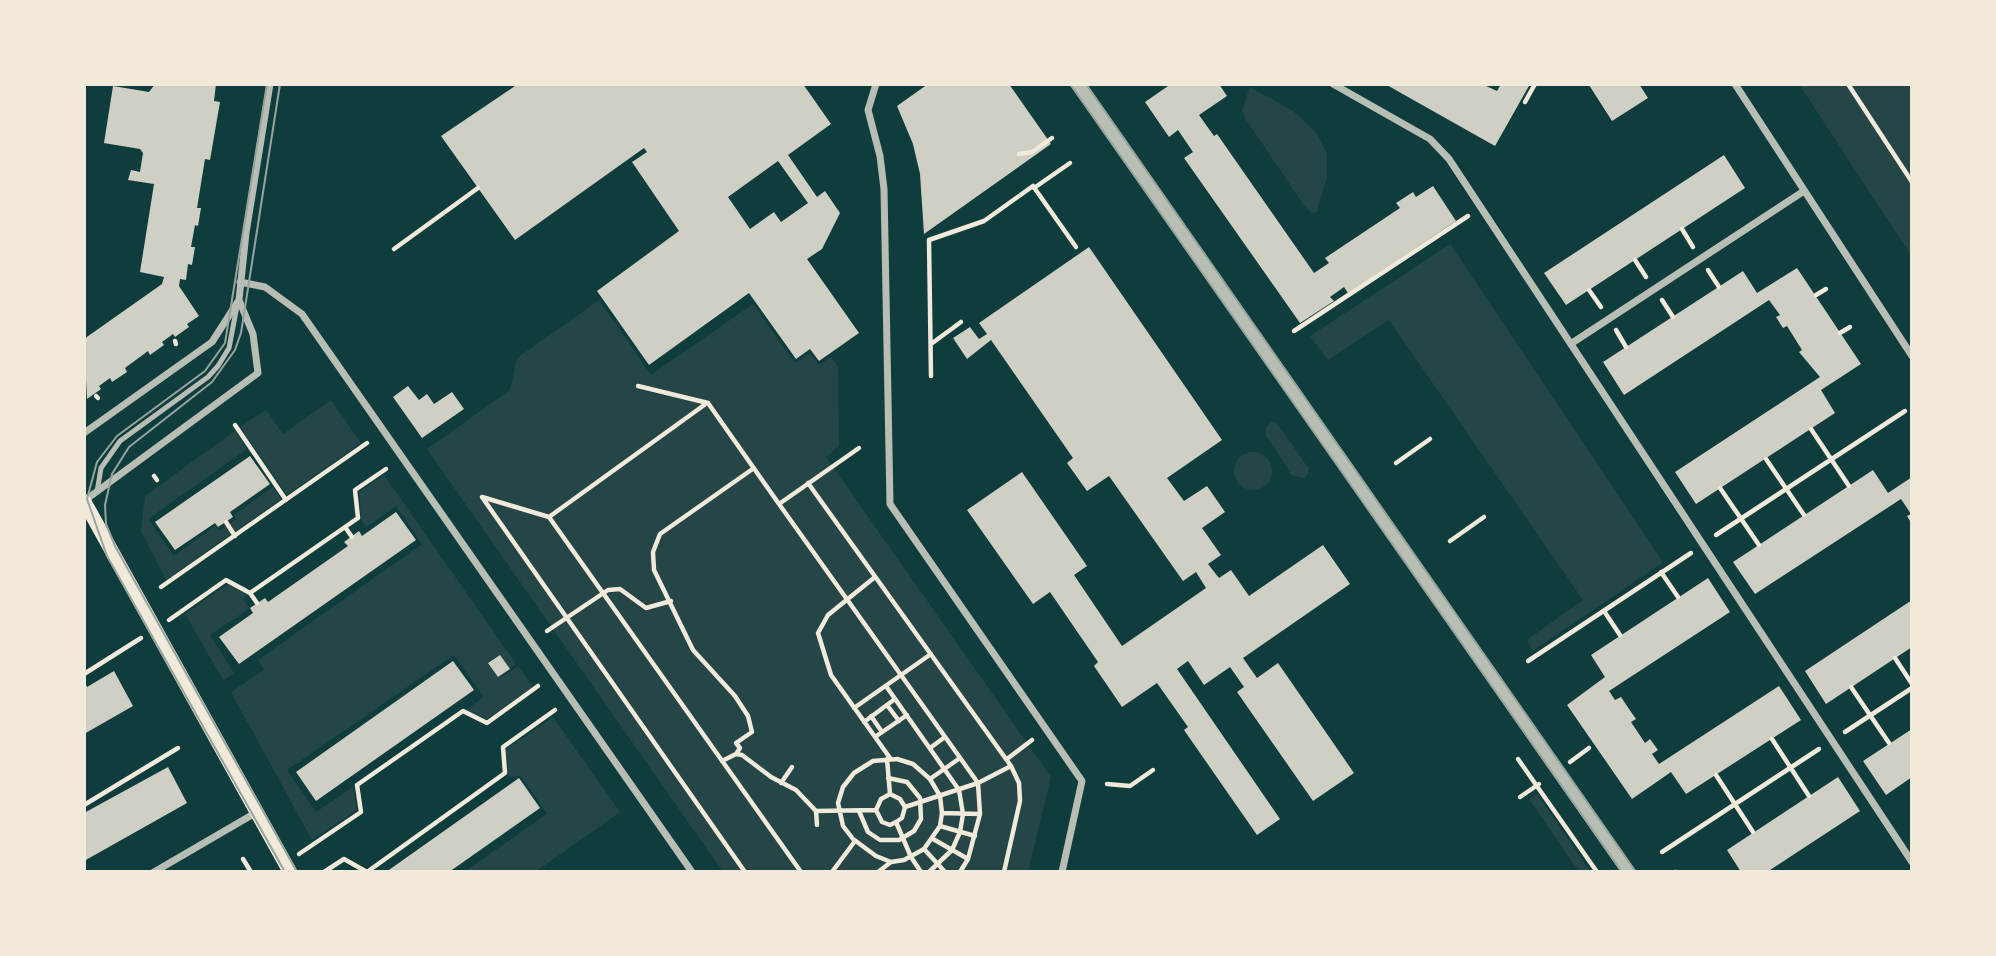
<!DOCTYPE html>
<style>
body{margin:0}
#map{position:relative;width:1996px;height:956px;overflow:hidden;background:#0f3d3e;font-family:"PT Sans Narrow",sans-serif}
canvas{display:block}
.frame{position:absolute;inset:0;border:86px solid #f1e9da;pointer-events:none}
</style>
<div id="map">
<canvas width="1996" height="956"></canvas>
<div class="frame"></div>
</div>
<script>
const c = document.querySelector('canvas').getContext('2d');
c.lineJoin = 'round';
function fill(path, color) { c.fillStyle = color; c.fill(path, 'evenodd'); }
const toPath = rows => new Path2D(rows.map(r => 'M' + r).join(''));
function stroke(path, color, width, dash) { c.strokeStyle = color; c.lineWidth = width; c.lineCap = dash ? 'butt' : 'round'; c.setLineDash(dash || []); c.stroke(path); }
const green = toPath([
 [1799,84,1912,84,1912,257],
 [1250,87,1293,111,1316,132,1327,154,1327,178,1316,212,1312,213,1303,204,1245,118,1242,110],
 [1450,244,1663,562,1533,651,1527,640,1583,600,1389,320,1328,360,1310,336],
 [599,300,651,375,753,304,795,363,810,353,819,365,831,357,838,366,839,446,826,457,1051,777,1028,872,723,872,427,449,510,390,517,358],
 [331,400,361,443,287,495,240,427,266,410,283,434],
 [1271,421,1277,423,1309,469,1307,476,1302,478,1292,475,1266,436,1266,427],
 [235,431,247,449,148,519,174,556,215,526,219,531,236,519,234,515,273,487,281,499,166,580,141,531,145,496],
 '1234 471a19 19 0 1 1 38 0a19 19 0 1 1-38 0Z',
 [384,475,516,664,510,669,500,655,488,662,499,679,518,666,533,687,487,719,466,710,484,697,454,655,287,770,316,812,353,787,357,810,312,840,231,692,264,670,258,660,422,544,396,506,366,527,361,519,359,492],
 [228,584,249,595,243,599,250,608,210,635,234,673,223,680,185,614],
 [553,717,620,812,535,872,464,872,547,814,521,776,508,777,505,750],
 [1537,794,1591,872,1579,872,1529,799]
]);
const building = toPath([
 [155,84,216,84,214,101,220,102,210,160,205,159,197,208,201,208,198,226,195,225,191,247,195,247,192,265,188,264,186,280,180,279,179,286,199,316,187,324,189,327,175,337,173,334,162,342,164,345,150,355,148,351,125,368,127,372,112,382,110,378,99,386,101,389,87,399,84,339,162,284,164,277,140,272,154,184,128,180,131,170,140,172,143,153,140,149,104,143,113,86,149,92],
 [518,84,803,84,831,124,788,155,817,197,825,191,840,213,822,249,807,259,859,333,819,361,810,349,796,359,749,293,649,365,597,291,679,231,632,162,647,152,644,148,515,240,441,136],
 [778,161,808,203,781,222,774,212,750,229,728,197],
 [928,84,1009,84,1051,144,924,234,920,174,913,144,897,106],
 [1171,84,1219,84,1227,96,1199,115,1214,136,1217,134,1314,273,1329,263,1325,258,1400,208,1396,203,1413,192,1416,197,1433,186,1456,221,1348,293,1344,287,1330,297,1334,301,1300,323,1184,158,1193,152,1178,130,1169,137,1145,102],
 [1385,84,1482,84,1497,91,1501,84,1530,84,1495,146],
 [1591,84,1639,84,1648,98,1612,121,1589,85],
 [1724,155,1745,188,1566,305,1544,273],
 [1089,247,1222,440,1167,478,1184,501,1207,486,1225,512,1202,528,1221,555,1208,564,1219,578,1231,570,1249,596,1323,545,1350,584,1243,658,1257,678,1278,663,1354,773,1313,801,1237,692,1244,687,1230,667,1204,685,1188,661,1177,669,1280,819,1257,835,1184,730,1188,727,1157,683,1122,707,1094,666,1098,662,1050,592,1033,604,967,510,1022,472,1087,566,1074,575,1122,646,1206,588,1196,572,1183,581,1109,476,1087,491,1067,463,1073,458,991,340,967,359,953,338,970,327,979,339,987,334,979,323],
 [1797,268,1861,364,1821,390,1835,413,1696,504,1675,472,1820,377,1799,352,1802,350,1787,326,1783,328,1776,317,1780,315,1769,300,1624,395,1603,362,1743,271,1757,293],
 [408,386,419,400,427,394,434,404,452,392,464,409,422,438,393,397],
 [250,456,270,484,230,512,233,517,218,527,215,523,175,550,155,522],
 [1873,470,1888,493,1912,477,1912,524,1907,516,1911,514,1901,499,1755,594,1733,562],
 [396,512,416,540,239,664,219,637,253,613,250,608,265,598,268,602,348,546,344,542,359,531,362,536],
 [1708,578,1730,612,1609,691,1615,700,1621,697,1629,709,1636,719,1631,722,1645,743,1650,739,1658,750,1652,754,1659,764,1779,686,1801,720,1686,794,1671,772,1632,799,1567,705,1605,677,1591,655],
 [1912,600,1912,647,1826,704,1805,671],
 [500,655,510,669,498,677,488,663],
 [453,661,474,690,316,801,296,772],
 [114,671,133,706,84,734,84,681,87,687],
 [1912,729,1912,777,1886,795,1863,761],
 [168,767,187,803,84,861,84,813],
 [1838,777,1860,811,1767,872,1741,872,1727,850],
 [519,778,540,808,449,872,386,872]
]);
const path = toPath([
 [1848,84,1912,182],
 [1525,102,1535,84],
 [1019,154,1032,152,1052,138],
 [1034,188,1070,163],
 [1682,229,1693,247],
 [394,249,478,188],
 [1635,260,1646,277],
 [1708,270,1719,287],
 [1589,290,1601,307],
 [1816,295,1826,289],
 [1662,300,1673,317],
 [1616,330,1626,347],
 [1294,331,1468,216],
 [1840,333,1850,327],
 [175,341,176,344],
 [931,344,961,322],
 [931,376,929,240,984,221,1033,186,1076,247],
 [638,386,708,403,779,504,859,448],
 [96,396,98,398],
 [235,425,286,500],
 [1811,429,1849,486],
 [1766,459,1804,515],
 [1396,463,1430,439],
 [754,468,660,534,653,552,654,570,693,650,735,696,748,716,752,732,736,743,740,748,736,754,742,755,771,777,796,790,816,811,876,810,882,822,890,825,896,822],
 [154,476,157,480],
 [808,483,1011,766,1019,783,1020,801,1004,872],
 [1720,488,1759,545],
 [482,497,549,517,801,872],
 [482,497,745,872],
 [779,504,978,783,980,814,968,859,960,872],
 [549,517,707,403],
 [226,522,235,536],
 [345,527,352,537],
 [1716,535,1905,411],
 [1450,541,1484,517],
 [1661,572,1678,597],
 [875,577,828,615,818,633,831,675,890,758],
 [161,587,367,443],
 [250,593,257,603],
 [1604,611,1620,635],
 [169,620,226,580,250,593,358,518,355,490,386,469],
 [547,631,608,590,620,589,646,608,671,601],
 [1895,658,1912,684],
 [1528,661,1691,553],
 [84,674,141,638],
 [886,686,959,790,963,814,960,832,952,850,929,872],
 [1851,687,1889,743],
 [887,705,899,721],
 [854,708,931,654],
 [871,716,882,732],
 [864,722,895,699],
 [1845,732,1912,688],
 [875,737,907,715],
 [1772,739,1809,796],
 [930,748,945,737],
 [887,759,890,794,900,799,905,807],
 [897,759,913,764,930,779,940,796,942,813,940,826,924,849,904,860,891,862,876,856,853,839,843,826,838,803,843,787,854,773,873,761,897,759],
 [1007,759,1032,740],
 [1518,759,1597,872],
 [722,761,736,754],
 [1570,762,1589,748],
 [1716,775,1753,832],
 [930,779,960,758],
 [781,783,792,767],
 [1107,784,1130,786,1153,770],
 [1520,797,1539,784],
 [84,805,178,748],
 [876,810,881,799,890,794],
 [816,811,817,825],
 [859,811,868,832,880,840,899,840,914,831,921,819,920,798,907,782,888,778],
 [942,813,980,814],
 [940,826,975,836],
 [933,839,968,859],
 [924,849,945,872],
 [1662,852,1819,749],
 [299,854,361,812,357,785,463,711,487,723,538,686],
 [243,859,251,872],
 [324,872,344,859,367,872,505,773,503,747,555,710],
 [832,872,855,841],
 [878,872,891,862],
 [921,872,911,857,896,822,902,818,905,807,978,783,1011,766],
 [1675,872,1676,872]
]);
const service = toPath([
 [97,492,101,468,120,441,208,377,218,366,229,348,237,306]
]);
const minor = toPath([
 [876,84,868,110,880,156,884,189,890,504,1082,781,1062,872],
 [1333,84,1430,139,1449,159,1912,862],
 [1735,84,1912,356],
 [240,282,265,287,302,314,692,872],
 [1572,343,1804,191],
 [84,433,212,342,239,300,246,233,270,84],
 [84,501,258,373,253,334,239,300],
 [154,872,257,812]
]);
const tertiary = toPath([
 [1078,84,1628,872]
]);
const secondary = toPath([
 [84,501,290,872]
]);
const tram = toPath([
 [267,84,225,343,205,371,117,436,97,462,87,499,107,556,285,872],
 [280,84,241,333,235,350,212,382,129,447,112,474,105,505,106,524,115,546,297,872],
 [1070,84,1622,872],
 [1086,84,1636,872]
]);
fill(green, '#244646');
fill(building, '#cfcfc3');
stroke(path, '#f1e9da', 4.5);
stroke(service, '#b8beb3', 5);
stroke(minor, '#b8beb3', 7);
stroke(tertiary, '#b8beb3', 12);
stroke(secondary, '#f1e9da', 14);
stroke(tram, '#97a49c', 2);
</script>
